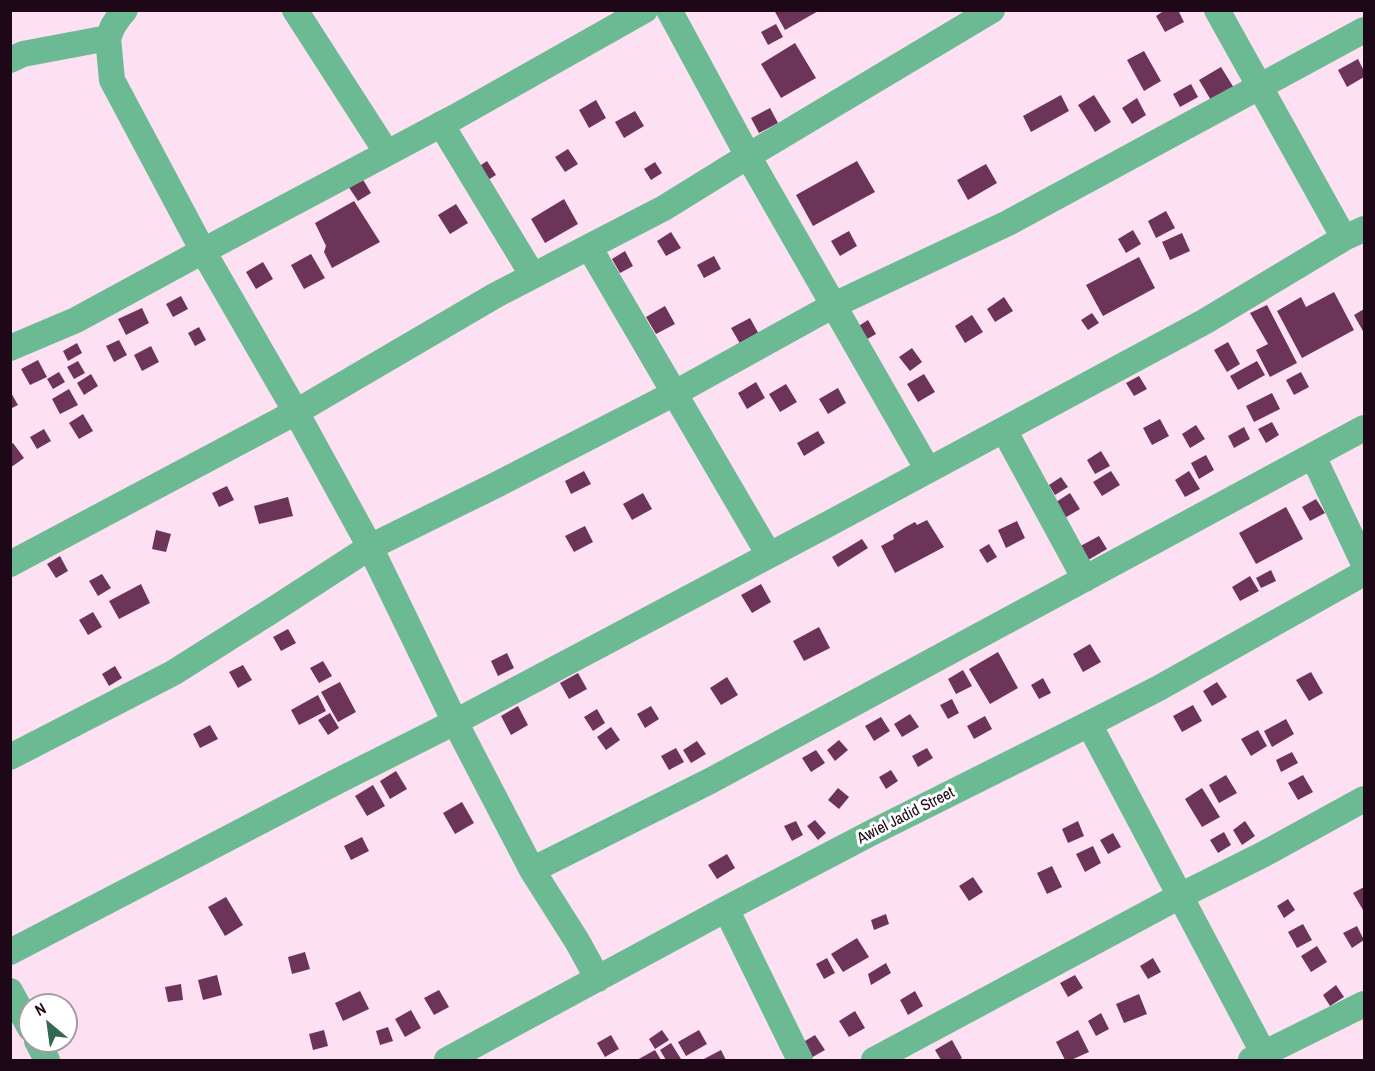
<!DOCTYPE html>
<style>
body{margin:0}
#map{position:relative;width:1375px;height:1071px;overflow:hidden;background:#fde0f1;font-family:"Archivo Narrow",sans-serif}
canvas{display:block}
.frame{position:absolute;inset:0;border:12px solid #1e0717;pointer-events:none}
.north{position:absolute;left:18px;top:993px;width:60px;height:60px;box-sizing:border-box;background:#fff;border:2px solid #a59ca2;border-radius:50%;rotate:331deg;font-size:16px;font-weight:700;line-height:24px;text-align:center;color:#1e0717}
.north::after{content:'';display:block;margin:auto;width:21px;height:27px;background:#326950;clip-path:polygon(50% 0,100% 100%,50% 72%,0 100%)}
</style>
<div id="map">
<canvas width="1375" height="1071"></canvas>
<div class="frame"></div>
<div class="north">N</div>
</div>
<script>
const c = document.querySelector('canvas').getContext('2d');
c.lineJoin = 'round';
function fill(path, color) { c.fillStyle = color; c.fill(path, 'evenodd'); }
const toPath = rows => new Path2D(rows.map(r => 'M' + r).join(''));
function stroke(path, color, width, dash) { c.strokeStyle = color; c.lineWidth = width; c.lineCap = dash ? 'butt' : 'round'; c.setLineDash(dash || []); c.stroke(path); }
function write(font, color, halo, rows, align = 'center') {
  c.font = font + ' "Archivo Narrow",sans-serif'; c.lineWidth = 6; c.setLineDash([]); c.textBaseline = 'middle'; c.strokeStyle = halo; c.fillStyle = color; for (const [text, x, y, turn = 0] of rows) {
    c.save(); c.translate(x, y); c.rotate((+turn || 0) * Math.PI / 180); c.textAlign = isNaN(turn) ? turn : align; if (halo) c.strokeText(text, 0, 0); c.fillText(text, 0, 0); c.restore();
  }
}
const building = toPath([
 [774,10,820,10,785,30],
 [1165,10,1178,10,1184,22,1165,32,1156,16],
 [776,24,783,37,768,45,761,32],
 [795,43,816,78,781,98,761,64],
 [1144,51,1161,81,1144,91,1127,60],
 [1358,59,1364,71,1364,77,1347,87,1338,70],
 [1221,67,1234,88,1212,102,1199,80],
 [1191,84,1198,97,1180,107,1173,94],
 [1061,95,1069,111,1031,132,1023,116],
 [1094,95,1111,122,1095,132,1078,105],
 [1137,98,1146,115,1132,124,1122,108],
 [596,100,606,118,589,128,579,110],
 [770,108,778,123,759,133,751,118],
 [635,111,644,126,624,138,615,122],
 [568,149,578,164,565,172,555,157],
 [487,161,496,175,483,183,475,169],
 [857,161,875,192,813,226,796,195],
 [655,162,662,173,651,180,644,169],
 [986,164,997,183,968,200,957,180],
 [362,178,371,193,358,201,348,186],
 [564,199,578,224,545,243,531,219],
 [354,201,380,242,332,268,324,252,326,246,315,223],
 [456,204,468,223,450,234,438,215],
 [1166,211,1175,228,1156,238,1148,221],
 [1133,230,1141,244,1126,253,1118,239],
 [849,231,857,246,840,256,831,241],
 [671,232,681,248,666,256,657,241],
 [1182,233,1190,251,1170,260,1162,242],
 [625,251,633,266,620,273,612,259],
 [311,254,325,278,304,289,291,265],
 [714,256,721,269,704,278,697,265],
 [1139,257,1155,288,1103,316,1086,285],
 [263,262,273,279,256,289,246,272],
 [1334,292,1354,330,1302,358,1277,311,1301,297,1306,307],
 [181,296,188,309,173,317,166,304],
 [1004,297,1013,311,995,322,987,309],
 [1267,305,1297,363,1270,377,1256,350,1268,344,1250,313],
 [665,306,675,324,656,334,646,317],
 [142,308,149,323,126,335,118,319],
 [1364,309,1364,333,1354,315],
 [1092,313,1099,323,1088,330,1081,320],
 [972,315,983,332,965,343,955,326],
 [750,318,760,336,742,347,731,328],
 [868,320,876,334,862,342,854,329],
 [199,327,206,340,195,346,188,333],
 [119,340,127,355,114,362,106,346],
 [1228,342,1240,364,1227,372,1214,350],
 [77,343,82,353,68,361,63,351],
 [151,346,159,362,142,371,134,355],
 [912,348,922,362,910,371,899,357],
 [38,360,47,377,30,385,21,369],
 [78,361,85,373,74,379,67,367],
 [1257,361,1265,375,1238,390,1230,376],
 [59,372,65,382,53,389,47,379],
 [1301,372,1309,387,1294,395,1286,380],
 [91,374,98,386,84,395,77,383],
 [924,374,935,392,918,402,907,384],
 [1139,376,1147,389,1134,396,1126,383],
 [756,382,765,398,747,409,738,393],
 [786,384,797,402,780,412,769,394],
 [838,388,846,403,828,414,819,399],
 [69,389,78,405,60,414,52,399],
 [10,391,18,405,10,409],
 [1272,393,1280,409,1254,422,1246,406],
 [83,414,93,431,79,439,69,423],
 [1160,419,1169,436,1152,445,1143,428],
 [1272,422,1279,435,1266,443,1258,429],
 [1196,425,1205,439,1190,448,1182,434],
 [1244,427,1250,439,1234,448,1228,436],
 [44,429,51,441,37,449,30,437],
 [818,431,825,443,804,456,797,443],
 [13,443,24,458,10,468,10,445],
 [1101,451,1110,466,1095,474,1087,460],
 [1206,455,1214,470,1199,479,1191,463],
 [584,471,591,484,571,494,565,481],
 [1111,471,1120,485,1102,496,1093,482],
 [1189,471,1200,489,1185,497,1175,480],
 [1061,477,1068,487,1055,495,1049,485],
 [227,486,234,500,219,507,212,493],
 [643,493,652,509,632,520,623,504],
 [1070,493,1080,509,1063,519,1053,504],
 [288,497,293,516,259,524,254,506],
 [1316,499,1325,513,1310,521,1302,507],
 [1286,507,1303,539,1256,564,1239,533],
 [927,520,944,547,895,573,881,546,894,539,893,535,904,528,915,522,917,525],
 [1017,521,1025,538,1006,548,998,530],
 [585,526,593,542,574,552,565,536],
 [156,530,171,534,166,552,152,549],
 [1099,536,1107,549,1083,563,1075,549],
 [862,539,868,548,838,567,832,557],
 [989,544,997,557,987,563,979,550],
 [60,556,68,571,56,578,47,564],
 [1271,570,1276,581,1261,588,1256,578],
 [102,574,111,588,98,596,89,581],
 [1250,576,1259,591,1240,601,1232,587],
 [141,584,150,603,119,619,109,601],
 [761,584,771,602,752,613,741,595],
 [93,612,102,627,88,635,79,620],
 [819,627,830,648,804,661,793,641],
 [288,629,296,643,281,651,273,637],
 [1090,644,1101,662,1083,672,1073,654],
 [998,652,1018,688,990,704,969,669],
 [507,653,514,668,498,676,491,661],
 [323,661,332,676,319,683,310,668],
 [243,665,252,680,238,688,229,672],
 [115,666,122,678,109,686,102,674],
 [963,670,972,686,956,694,948,679],
 [1311,672,1323,693,1309,701,1296,680],
 [578,673,587,689,569,699,560,683],
 [727,677,738,695,721,705,710,688],
 [1043,678,1051,693,1039,699,1031,685],
 [340,682,356,712,338,722,321,692],
 [1217,682,1227,697,1212,706,1203,691],
 [318,695,326,711,299,725,291,710],
 [952,699,959,713,948,719,940,705],
 [1193,705,1202,721,1182,732,1173,716],
 [518,706,528,725,511,735,501,716],
 [651,706,659,719,645,728,637,714],
 [597,709,605,723,593,731,584,717],
 [330,713,339,728,328,735,318,720],
 [910,714,919,727,902,737,894,724],
 [985,716,992,729,974,739,967,726],
 [881,717,890,731,874,741,865,726],
 [1286,719,1294,734,1272,747,1264,731],
 [210,725,218,739,200,748,193,734],
 [611,727,620,740,606,750,597,737],
 [1258,730,1267,746,1251,756,1241,739],
 [839,740,848,750,835,761,827,750],
 [697,741,706,754,691,763,683,750],
 [676,748,684,762,669,770,661,756],
 [927,748,933,758,918,767,912,756],
 [816,750,825,763,811,772,802,758],
 [1292,752,1298,763,1281,772,1276,760],
 [891,770,898,781,886,789,879,777],
 [396,771,407,789,390,799,380,781],
 [1226,775,1237,793,1219,803,1209,785],
 [1303,775,1313,792,1298,800,1288,783],
 [373,785,385,806,367,816,355,796],
 [838,788,849,797,839,809,828,800],
 [1202,788,1220,817,1202,827,1185,799],
 [462,802,474,823,455,834,443,813],
 [815,820,826,833,818,840,807,826],
 [796,821,803,835,792,841,784,826],
 [1078,821,1084,836,1068,843,1062,829],
 [1245,821,1255,836,1242,845,1233,830],
 [1224,832,1231,845,1218,853,1210,840],
 [1113,833,1121,847,1108,854,1100,840],
 [362,837,369,851,351,860,344,846],
 [1093,846,1101,863,1085,872,1076,854],
 [727,854,735,868,717,879,708,865],
 [1052,866,1062,887,1047,894,1037,873],
 [973,877,983,892,969,901,959,886],
 [1364,887,1364,909,1363,910,1353,893],
 [226,897,243,925,225,936,208,907],
 [1288,899,1295,910,1284,918,1277,906],
 [886,914,889,924,874,930,871,920],
 [1303,924,1312,940,1297,948,1288,932],
 [1357,926,1364,940,1352,948,1343,933],
 [857,938,869,957,843,972,831,954],
 [1317,946,1327,962,1311,972,1301,956],
 [305,952,310,969,292,974,288,957],
 [827,958,835,973,824,979,816,964],
 [1153,958,1161,972,1148,979,1140,966],
 [886,963,891,973,871,985,868,974],
 [217,975,222,995,203,1000,198,980],
 [1075,975,1083,988,1068,997,1060,983],
 [181,984,183,1000,168,1002,165,987],
 [1336,985,1344,997,1330,1006,1323,995],
 [439,990,449,1007,434,1015,424,998],
 [360,991,369,1009,343,1021,335,1003],
 [915,991,923,1006,908,1015,900,1000],
 [1139,994,1147,1014,1124,1023,1116,1004],
 [411,1010,421,1028,405,1037,395,1019],
 [855,1011,865,1028,849,1037,839,1021],
 [1101,1013,1109,1029,1096,1036,1088,1021],
 [388,1027,393,1041,380,1045,376,1031],
 [324,1030,328,1046,313,1050,309,1034],
 [662,1030,669,1040,655,1049,649,1039],
 [699,1030,707,1044,686,1056,678,1042],
 [1078,1030,1089,1052,1071,1060,1065,1060,1056,1042],
 [611,1035,619,1049,605,1057,597,1043],
 [815,1035,825,1050,809,1059,800,1044],
 [952,1040,962,1058,959,1060,941,1060,935,1050],
 [671,1043,681,1059,678,1060,666,1060,660,1050],
 [655,1050,661,1060,637,1060],
 [721,1050,726,1060,702,1060]
]);
const minor = toPath([
 [125,10,119,17,113,26,108,38,112,80,203,251,296,412,370,547,455,722,532,870,577,941,598,979],
 [295,10,387,153],
 [669,10,748,156,928,470],
 [1217,10,1344,238],
 [10,60,23,54,108,38],
 [441,124,533,276],
 [589,247,769,555],
 [10,348,76,320,203,251,457,116,645,10],
 [1004,430,1085,579],
 [1313,456,1364,564],
 [10,564,296,412,496,295,664,208,748,156,992,10],
 [1089,724,1267,1060],
 [10,757,173,673,276,608,370,547,496,485,675,393,834,305,1008,223,1364,30],
 [532,870,710,781,1364,428],
 [726,909,800,1060],
 [10,952,334,783,455,722,832,522,1204,322,1344,238,1364,229],
 [10,991,30,1028],
 [37,1041,47,1060],
 [447,1060,726,909,871,833,1089,724,1159,688,1364,573],
 [874,1060,1180,896,1264,854,1364,799],
 [1251,1060,1364,1004]
]);
const streetNames = [
 ["Awiel Jadid Street",906,816,-27]
];
fill(building, '#6d345a');
stroke(minor, '#6bba94', 26);
write('16px', '#1e0717', '#fff', streetNames);
</script>
